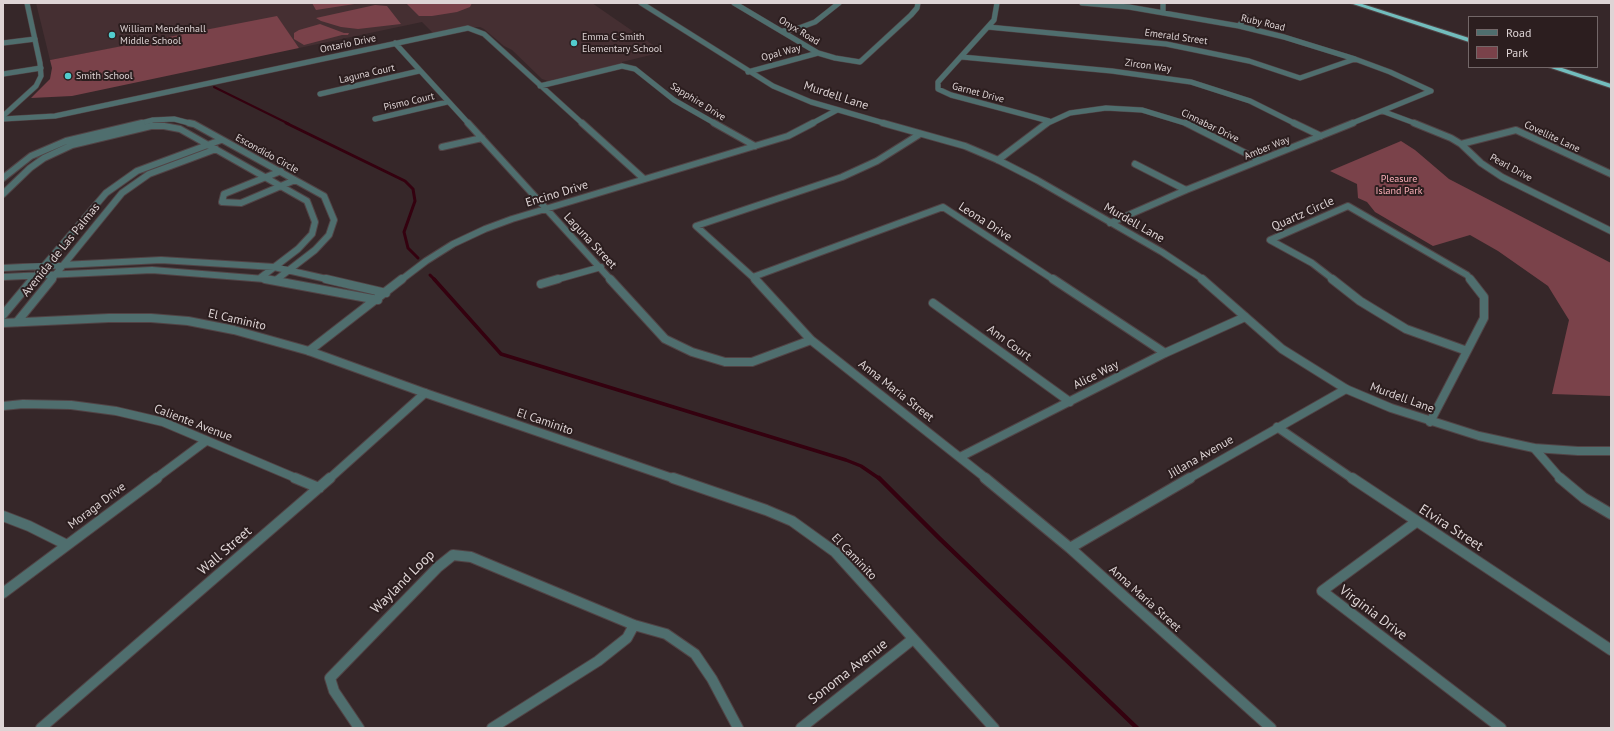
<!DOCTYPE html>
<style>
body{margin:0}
#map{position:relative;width:1614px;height:731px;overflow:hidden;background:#362729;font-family:"PT Sans",sans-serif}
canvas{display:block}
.frame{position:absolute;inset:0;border:4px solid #ded4d5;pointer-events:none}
.legend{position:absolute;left:1468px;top:16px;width:130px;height:52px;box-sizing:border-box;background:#2c1e1f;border:1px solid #736768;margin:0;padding:5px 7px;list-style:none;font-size:12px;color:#ded4d5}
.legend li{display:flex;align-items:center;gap:8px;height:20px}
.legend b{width:20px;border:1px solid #736768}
</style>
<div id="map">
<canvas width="1614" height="731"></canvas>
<div class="frame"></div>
<ul class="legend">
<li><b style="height:5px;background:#4f6e6e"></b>Road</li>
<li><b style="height:11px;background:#7a424a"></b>Park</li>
</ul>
</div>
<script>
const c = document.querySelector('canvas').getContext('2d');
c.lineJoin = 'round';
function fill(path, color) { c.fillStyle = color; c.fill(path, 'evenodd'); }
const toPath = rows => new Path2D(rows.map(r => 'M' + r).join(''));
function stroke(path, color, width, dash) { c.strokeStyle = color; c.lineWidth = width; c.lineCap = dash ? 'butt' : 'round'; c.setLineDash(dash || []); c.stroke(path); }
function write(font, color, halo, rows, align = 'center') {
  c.font = font + ' "PT Sans",sans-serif'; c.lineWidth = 4; c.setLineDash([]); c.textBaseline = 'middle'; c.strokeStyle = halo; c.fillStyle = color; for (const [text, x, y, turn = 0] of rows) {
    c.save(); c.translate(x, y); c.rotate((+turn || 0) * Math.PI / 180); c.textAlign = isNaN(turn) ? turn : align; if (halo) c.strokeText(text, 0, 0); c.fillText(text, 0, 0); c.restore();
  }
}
const built = toPath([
 [36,3,592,3,663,52,622,62,622,64,548,81,542,79,512,50,504,46,484,29,480,27,461,27,433,33,422,22,299,48,277,17,50,60]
]);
const green = toPath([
 [312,3,361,3,316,10],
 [406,3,472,3,470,7,457,12,432,16,419,16],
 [375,5,387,6,401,24,358,29,341,27,321,21,316,18],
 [277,16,299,48,72,96,31,98,50,79,52,68,50,60],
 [320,24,344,33,349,33,348,35,342,35,304,45,294,39,294,33,299,30],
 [1401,141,1415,150,1449,179,1611,263,1611,396,1552,394,1569,320,1548,286,1498,251,1470,235,1433,246,1375,212,1367,202,1358,198,1357,184,1330,171]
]);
const streamFar3 = toPath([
 [214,87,289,124]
]);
const streamFar2 = toPath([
 [286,123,405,181,413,189,415,201,404,232,408,248,418,258],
 [430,275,435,280]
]);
const streamFar1 = toPath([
 [434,279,501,354,846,460,861,466,880,479]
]);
const stream = toPath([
 [879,478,939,538,1137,728]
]);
const minorFar3 = toPath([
 [734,3,818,53,835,58,860,62,911,15,917,8,918,3],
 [997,3,994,20,938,82,938,89,951,95,1049,121],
 [1082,3,1129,7,1239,26,1284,37,1355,59,1390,72,1431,91],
 [1163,3,1163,13],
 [1239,26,1246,16],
 [988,27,1166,44,1249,61,1300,78,1355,59],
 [783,31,799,28,815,22,839,3],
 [3,43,35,39],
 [395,43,469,124],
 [962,57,1112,71,1191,82,1250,101,1296,124],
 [748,72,818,53],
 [3,74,41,68],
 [540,86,622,66,635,69,674,100,716,124],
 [320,94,419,71],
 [1382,111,1417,124],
 [3,119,55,116,468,28,484,34,583,124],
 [375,119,447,102],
 [138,124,153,120,174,119,193,124],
 [811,124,837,110],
 [1046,124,1070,113,1106,108,1142,110,1188,124],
 [1350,124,1431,91]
]);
const minorFar2 = toPath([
 [189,123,194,124,324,196,334,220,329,235,315,250,276,280],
 [468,123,611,280],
 [582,123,644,179],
 [714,123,755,146],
 [1186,123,1259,160],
 [1294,123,1321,136],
 [1414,123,1451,138,1461,144,1481,163,1502,177,1611,231],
 [1461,144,1516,130,1611,174],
 [442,147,482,138],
 [998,160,1047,123],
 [1135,164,1186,190],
 [281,171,224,194,222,202,241,203,295,180],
 [3,178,31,156,66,141,142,123],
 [3,194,30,168,44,158,72,145,151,126,164,126,180,129,307,201,315,222,312,234,298,249,260,278],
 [1110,223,1186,190,1353,123],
 [3,268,161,260,274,267,331,280],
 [3,277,152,270,277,280],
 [753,277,943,207,1054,280],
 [32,280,106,193,137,171,221,140],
 [51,280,122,193,149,174,216,149],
 [401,280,426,261,453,244,485,229,512,219,788,136,813,123],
 [555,280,601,267],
 [756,280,696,226,842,177,877,161,920,134],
 [1334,280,1312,263,1270,240,1348,206,1467,275,1471,280]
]);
const minorFar1 = toPath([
 [265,279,378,300],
 [326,279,386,293],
 [610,279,665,339,692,352,725,362,752,362,811,340],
 [755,279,811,340,987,479],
 [1053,279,1165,353],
 [1332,279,1360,301,1406,329,1467,351],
 [541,284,558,279],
 [933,303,1070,402],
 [3,315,33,279],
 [17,322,52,279],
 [309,351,402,279],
 [1467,351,1484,318,1484,297,1470,279],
 [3,406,23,404,71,405,116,411,163,422,298,479],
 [1430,422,1467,351],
 [1277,427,1353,479],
 [1534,448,1561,479],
 [960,457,1165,353,1245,317],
 [155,479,206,441],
 [329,479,425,393],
 [1188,479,1346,389]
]);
const minor = toPath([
 [295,478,319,488],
 [985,478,1070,548,1271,728],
 [1352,478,1611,650],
 [1560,478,1584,498,1611,514],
 [3,516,29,526,67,545],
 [1416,522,1322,591,1501,728],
 [1070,548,1190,478],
 [3,593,157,478],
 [41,728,330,478],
 [359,728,334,691,330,678,438,567,453,555,471,557,634,625,666,634,695,654,712,679,738,728],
 [492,728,598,661,627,638,634,625],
 [801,728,913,639]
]);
const tertiaryFar3 = toPath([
 [641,3,773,86,811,102,887,124],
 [3,116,36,86,41,76,40,63,27,3]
]);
const tertiaryFar2 = toPath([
 [883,123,965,146,998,160,1037,180,1162,252,1204,280]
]);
const tertiaryFar1 = toPath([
 [1202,279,1282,349,1346,389,1391,408,1479,436,1534,448,1578,451,1611,451],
 [3,323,109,318,151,318,188,321,234,330,309,351,425,393,675,479]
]);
const tertiary = toPath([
 [673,478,766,510,792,521,835,552,994,728]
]);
const trunk = toPath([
 [1350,3,1359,3,1469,38,1469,42,1350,3],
 [1548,67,1559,67,1611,84,1611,88,1548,67]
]);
const markers = [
 [112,35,4,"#52cdce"],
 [574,43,4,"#52cdce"],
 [68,76,4,"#52cdce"]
];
const farStreetnames = [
 ["Ruby Road",1263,23,13],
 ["Onyx Road",799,31,31],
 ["Emerald Street",1176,37,8],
 ["Ontario Drive",348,44,-12],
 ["Opal Way",781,53,-15],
 ["Zircon Way",1148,66,8],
 ["Laguna Court",367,74,-13],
 ["Garnet Drive",978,93,15],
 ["Pismo Court",409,102,-13],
 ["Sapphire Drive",698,102,32],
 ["Cinnabar Drive",1210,126,26],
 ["Covellite Lane",1552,137,25],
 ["Amber Way",1267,148,-22],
 ["Escondido Circle",267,154,29],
 ["Pearl Drive",1511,168,29]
];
const farPoinames = [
 ["William Mendenhall",120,29],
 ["Middle School",120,41],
 ["Emma C Smith",582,37],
 ["Elementary School",582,49],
 ["Smith School",76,76]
];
const farParknames = [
 ["Pleasure",1399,179],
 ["Island Park",1399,191]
];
const streetNames = [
 ["Murdell Lane",836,96,18],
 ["Encino Drive",557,194,-17],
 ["Quartz Circle",1303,214,-24],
 ["Leona Drive",985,222,33],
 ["Murdell Lane",1134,223,30],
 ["Laguna Street",590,241,47],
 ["Avenida de Las Palmas",61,250,-51],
 ["El Caminito",237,320,13],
 ["Ann Court",1009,343,36],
 ["Alice Way",1096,375,-27],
 ["Anna Maria Street",896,391,38],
 ["Murdell Lane",1402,398,20],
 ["El Caminito",545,422,19],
 ["Caliente Avenue",193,423,21],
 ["Jillana Avenue",1201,457,-30],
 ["Moraga Drive",97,506,-37],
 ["El Caminito",854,557,46],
 ["Anna Maria Street",1145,599,42]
];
const nearStreetnames = [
 ["Elvira Street",1451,528,33],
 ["Wall Street",225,551,-41],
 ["Wayland Loop",403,582,-45],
 ["Virginia Drive",1373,613,37],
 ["Sonoma Avenue",848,672,-38]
];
fill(built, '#452f32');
fill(green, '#7a424a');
stroke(streamFar3, '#34010f', 2);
stroke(streamFar2, '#34010f', 3);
stroke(streamFar1, '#34010f', 3.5);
stroke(stream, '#34010f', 4.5);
stroke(minorFar3, '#514345', 6);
stroke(minorFar2, '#514345', 8);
stroke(minorFar1, '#514345', 10);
stroke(minor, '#514345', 12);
stroke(tertiaryFar3, '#514345', 6);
stroke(tertiaryFar2, '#514345', 8);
stroke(tertiaryFar1, '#514345', 10);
stroke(tertiary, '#514345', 12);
stroke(trunk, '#514345', 2);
stroke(minorFar3, '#4f6e6e', 5);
stroke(minorFar2, '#4f6e6e', 6);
stroke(minorFar1, '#4f6e6e', 8);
stroke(minor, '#4f6e6e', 10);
stroke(tertiaryFar3, '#4f6e6e', 5);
stroke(tertiaryFar2, '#4f6e6e', 6);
stroke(tertiaryFar1, '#4f6e6e', 8);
stroke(tertiary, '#4f6e6e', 10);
fill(trunk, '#72bdbd');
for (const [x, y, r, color] of markers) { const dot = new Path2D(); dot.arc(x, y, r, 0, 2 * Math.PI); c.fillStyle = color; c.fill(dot); stroke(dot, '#2c1e1f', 1.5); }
write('10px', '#ded4d5', '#2c1e1f', farStreetnames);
write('10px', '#ded4d5', '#2c1e1f', farPoinames, 'left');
write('10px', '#fbb0b9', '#2c1e1f', farParknames);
write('12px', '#ded4d5', '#2c1e1f', streetNames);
write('14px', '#ded4d5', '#2c1e1f', nearStreetnames);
</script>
